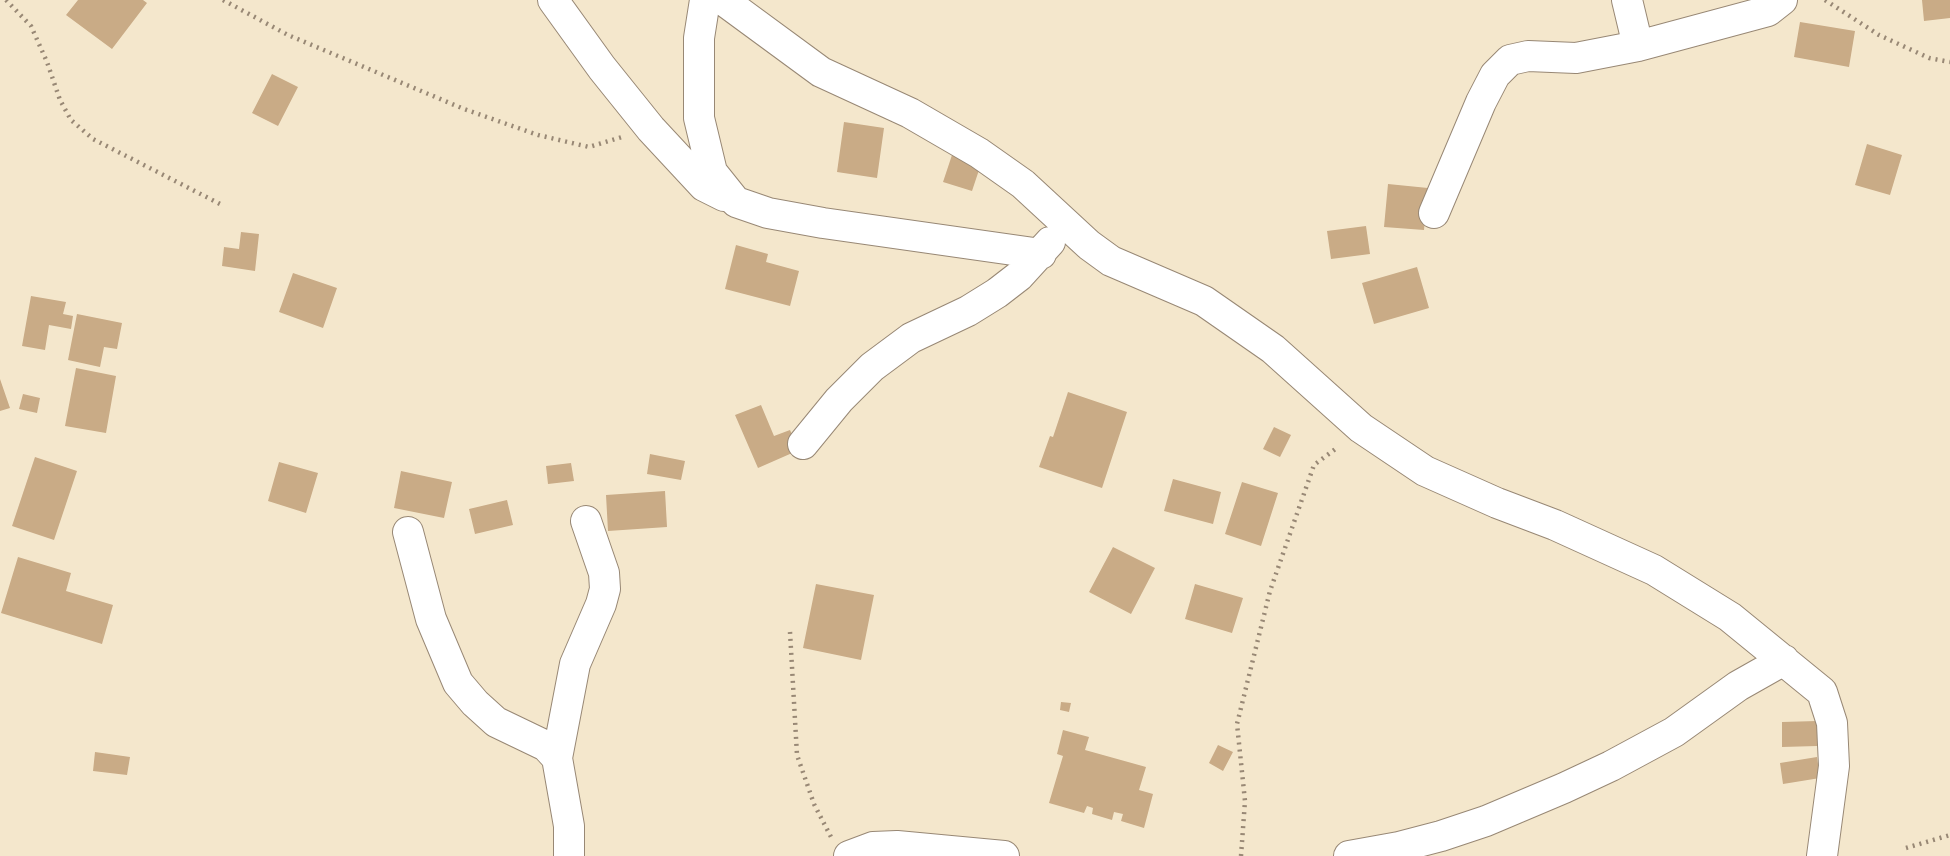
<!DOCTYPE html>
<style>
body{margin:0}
canvas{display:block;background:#f4e7cc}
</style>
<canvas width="1950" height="856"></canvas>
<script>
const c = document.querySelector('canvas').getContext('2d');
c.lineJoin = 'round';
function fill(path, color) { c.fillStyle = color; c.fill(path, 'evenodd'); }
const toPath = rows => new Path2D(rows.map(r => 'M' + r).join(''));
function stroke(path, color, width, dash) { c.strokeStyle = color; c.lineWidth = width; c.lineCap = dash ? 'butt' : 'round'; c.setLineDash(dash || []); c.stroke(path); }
const building = toPath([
 [78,0,143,0,147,3,112,49,66,15],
 [1922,0,1950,0,1950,18,1924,21],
 [1800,22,1855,31,1849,67,1794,57],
 [272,74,298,87,278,126,252,113],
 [844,122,884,128,877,178,837,172],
 [1867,144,1902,155,1890,195,1855,185],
 [952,155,981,164,972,191,943,182],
 [1388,184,1428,188,1424,230,1384,227],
 [1366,226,1370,254,1331,259,1327,231],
 [241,232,259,234,255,271,222,266,224,247,239,249],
 [736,245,768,254,766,262,799,271,790,306,725,289],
 [1417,267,1429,308,1374,324,1362,283],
 [293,273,337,288,323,328,279,312],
 [31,296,66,302,63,314,73,316,71,329,49,325,45,350,22,346],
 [77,314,122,323,117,349,104,347,100,367,68,360],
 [76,368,116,376,106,433,65,426],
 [0,379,10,408,0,411],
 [1068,392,1127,412,1102,488,1039,467,1050,436,1053,437],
 [23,394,40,398,37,413,19,409],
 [761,405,774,436,790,430,799,450,758,468,735,415],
 [1274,427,1291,435,1280,457,1263,449],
 [650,454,685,461,681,480,647,474],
 [35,457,77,471,54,540,12,526],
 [279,462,318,473,306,513,268,501],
 [571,463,574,481,548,484,546,466],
 [401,471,452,482,444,518,394,508],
 [1173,479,1221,492,1213,524,1164,511],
 [1242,482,1278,493,1261,546,1225,534],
 [665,491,667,527,608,531,606,495],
 [507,500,513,525,475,534,469,509],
 [1113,547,1155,568,1131,614,1089,592],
 [18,557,71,573,66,591,113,605,102,644,1,613],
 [816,584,874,595,861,660,803,648],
 [1195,584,1243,598,1232,633,1185,619],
 [1061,702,1071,703,1069,712,1060,710],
 [1817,721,1817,746,1782,747,1782,722],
 [1063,730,1089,737,1085,750,1146,767,1139,790,1153,794,1144,828,1121,821,1123,814,1114,812,1112,820,1092,814,1093,808,1087,806,1084,813,1049,803,1063,756,1057,754],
 [1218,745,1233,752,1223,771,1209,763],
 [95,752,130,757,127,775,93,771],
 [1817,757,1820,778,1783,784,1780,763]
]);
const path = toPath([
 [6,0,31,26,47,62,60,100,71,120,93,139,224,206],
 [223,0,288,35,464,109,538,135,589,147,622,137],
 [1825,0,1879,35,1929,58,1950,62],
 [790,632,797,755,814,804,831,837],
 [1906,848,1950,835],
 [1241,856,1245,801,1237,724,1270,591,1314,465,1338,447]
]);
const minor = toPath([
 [553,0,602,68,651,129,704,186,724,196],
 [705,0,699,38,699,118,712,172,736,202,768,213,823,223,1041,254],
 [723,0,821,72,910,113,979,153,1023,184,1089,245,1111,261,1204,301,1273,349,1361,428,1425,471,1497,503,1555,525,1654,570,1730,617,1822,692,1832,723,1834,766,1822,856],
 [1627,0,1638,46],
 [1434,213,1481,102,1495,75,1510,60,1528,56,1576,58,1638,46,1768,11,1782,0],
 [803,444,839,400,872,367,911,338,968,311,997,293,1019,276,1050,242],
 [408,532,431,619,458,683,475,703,496,722,546,746,557,758,569,826,569,856],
 [557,758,575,664,601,604,605,589,604,573,586,521],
 [849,856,873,847,897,846,1004,856],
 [1349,856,1399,847,1441,836,1486,821,1564,788,1611,766,1674,732,1738,686,1784,660]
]);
fill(building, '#c9ab86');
stroke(minor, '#988875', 32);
stroke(path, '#988875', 4.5, [2, 5]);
stroke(minor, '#fff', 30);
</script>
